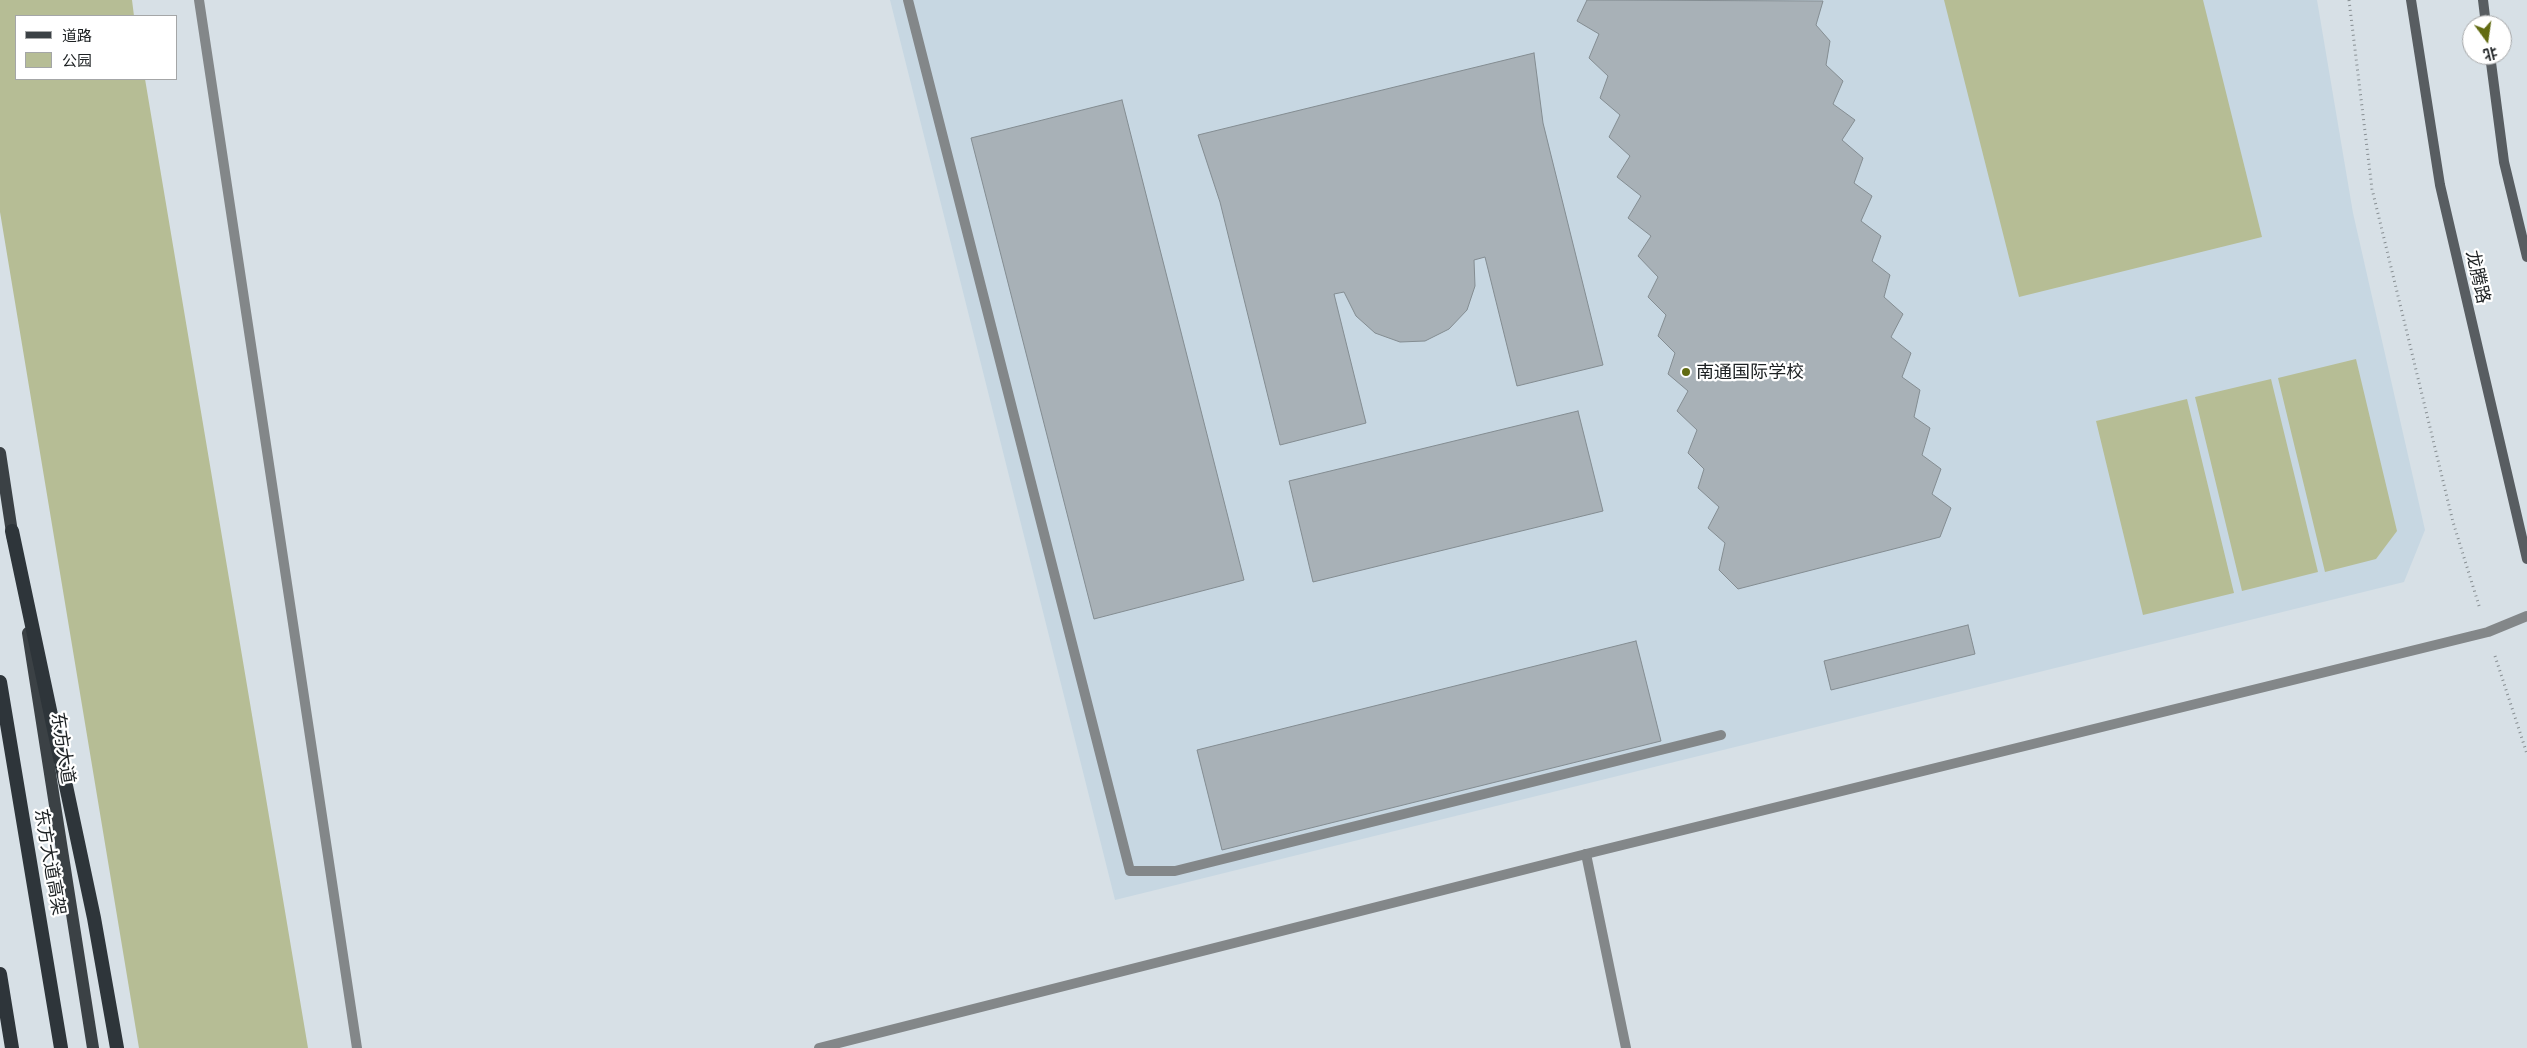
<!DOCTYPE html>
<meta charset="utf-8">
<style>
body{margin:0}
#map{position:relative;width:2527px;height:1048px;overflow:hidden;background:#d7e0e6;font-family:Lato,"Noto Sans SC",sans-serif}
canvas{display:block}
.legend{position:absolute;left:15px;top:15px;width:162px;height:65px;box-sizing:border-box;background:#fff;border:1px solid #a4a6a7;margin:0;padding:6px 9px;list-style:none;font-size:15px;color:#1c2022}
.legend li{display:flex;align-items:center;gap:10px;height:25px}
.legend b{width:25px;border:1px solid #a4a6a7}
.north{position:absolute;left:2462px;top:15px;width:50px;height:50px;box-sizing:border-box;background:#fff;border:1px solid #a4a6a7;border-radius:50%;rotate:166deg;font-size:14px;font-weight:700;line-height:20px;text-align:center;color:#1c2022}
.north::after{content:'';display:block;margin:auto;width:18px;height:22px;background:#626b12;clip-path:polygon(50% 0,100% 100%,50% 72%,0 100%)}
</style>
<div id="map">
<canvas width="2527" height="1048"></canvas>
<ul class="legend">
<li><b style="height:6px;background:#3b4145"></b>道路</li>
<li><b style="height:14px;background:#b6bd95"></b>公园</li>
</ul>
<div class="north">北</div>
</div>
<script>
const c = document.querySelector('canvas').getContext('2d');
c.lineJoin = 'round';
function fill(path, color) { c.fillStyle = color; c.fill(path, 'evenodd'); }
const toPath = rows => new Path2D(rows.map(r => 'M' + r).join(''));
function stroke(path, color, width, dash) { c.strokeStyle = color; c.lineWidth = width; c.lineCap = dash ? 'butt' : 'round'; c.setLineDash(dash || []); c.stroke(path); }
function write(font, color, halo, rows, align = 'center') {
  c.font = font + ' Lato,"Noto Sans SC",sans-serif'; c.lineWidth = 4.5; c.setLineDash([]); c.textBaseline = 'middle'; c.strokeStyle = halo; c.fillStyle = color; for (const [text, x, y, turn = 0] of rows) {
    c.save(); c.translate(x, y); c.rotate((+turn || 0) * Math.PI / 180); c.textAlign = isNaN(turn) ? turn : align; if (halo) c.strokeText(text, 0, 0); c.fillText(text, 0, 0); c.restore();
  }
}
const built = toPath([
 [890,0,2317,0,2353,213,2425,530,2404,582,1115,900]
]);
const green = toPath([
 [0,0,132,0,134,16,16,16,16,79,145,79,308,1048,139,1048,0,212],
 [1944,0,2203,0,2262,237,2019,297],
 [2356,359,2397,531,2376,559,2325,572,2278,378],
 [2271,379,2318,572,2242,591,2195,397],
 [2187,399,2234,593,2143,615,2096,421]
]);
const building = toPath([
 [1587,0,1823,1,1816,25,1830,41,1826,65,1843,81,1833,104,1855,120,1842,140,1863,158,1854,183,1872,196,1861,221,1881,236,1872,261,1890,275,1884,297,1903,314,1891,337,1911,353,1902,377,1920,390,1914,417,1930,428,1922,455,1941,469,1932,494,1951,508,1940,537,1738,589,1719,570,1725,543,1708,528,1719,507,1698,488,1704,469,1688,453,1697,430,1677,411,1688,391,1668,374,1675,353,1658,336,1666,315,1648,297,1658,277,1638,256,1651,236,1628,218,1641,196,1617,177,1630,156,1609,137,1620,115,1600,98,1608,76,1589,58,1599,34,1577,21,1587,0],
 [1534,53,1543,123,1603,365,1517,386,1485,257,1474,260,1475,286,1467,310,1449,329,1425,341,1400,342,1375,333,1356,316,1344,292,1334,294,1366,423,1280,445,1220,202,1198,135,1534,53],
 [1122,100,1244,580,1094,619,971,138,1122,100],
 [1578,411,1603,511,1313,582,1289,481,1578,411],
 [1968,625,1975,654,1831,690,1824,661,1968,625],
 [1636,641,1661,741,1222,850,1197,750,1636,641]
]);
const path = toPath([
 [2349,0,2372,189,2453,522,2480,609],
 [2495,656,2527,754]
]);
const minor = toPath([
 [199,0,357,1048],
 [908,0,1130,871,1175,871,1721,735],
 [1586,854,1626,1048]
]);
const tertiary = toPath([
 [819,1048,1586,854,2488,632,2527,616]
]);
const secondary = toPath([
 [2411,0,2440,185,2527,559],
 [2483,0,2486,25],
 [2490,55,2504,162,2527,257]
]);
const primary = toPath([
 [0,453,13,539],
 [28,633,93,1048]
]);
const trunk = toPath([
 [12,531,94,918,117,1048],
 [0,682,61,1048],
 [0,974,12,1048]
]);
const markers = [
 [1686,372,5,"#626b12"]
];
const streetNames = [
 ["龙腾路",2478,277,77],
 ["东方大道",63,748,81],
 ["东方大道高架",50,862,80]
];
const poiNames = [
 ["南通国际学校",1696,372]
];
fill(built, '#c7d7e2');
fill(green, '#b6bd95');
fill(building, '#a8b1b7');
stroke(building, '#848d92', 1);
stroke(path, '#888f93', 3, [1, 4]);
stroke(minor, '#838789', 10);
stroke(tertiary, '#838789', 10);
stroke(secondary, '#585d61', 10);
stroke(primary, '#3b4145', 12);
stroke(trunk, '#2e353a', 14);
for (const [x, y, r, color] of markers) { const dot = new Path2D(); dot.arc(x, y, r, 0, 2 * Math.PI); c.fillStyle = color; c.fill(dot); stroke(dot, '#fff', 2); }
write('18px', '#1c2022', '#fff', streetNames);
write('18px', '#1c2022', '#fff', poiNames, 'left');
</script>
